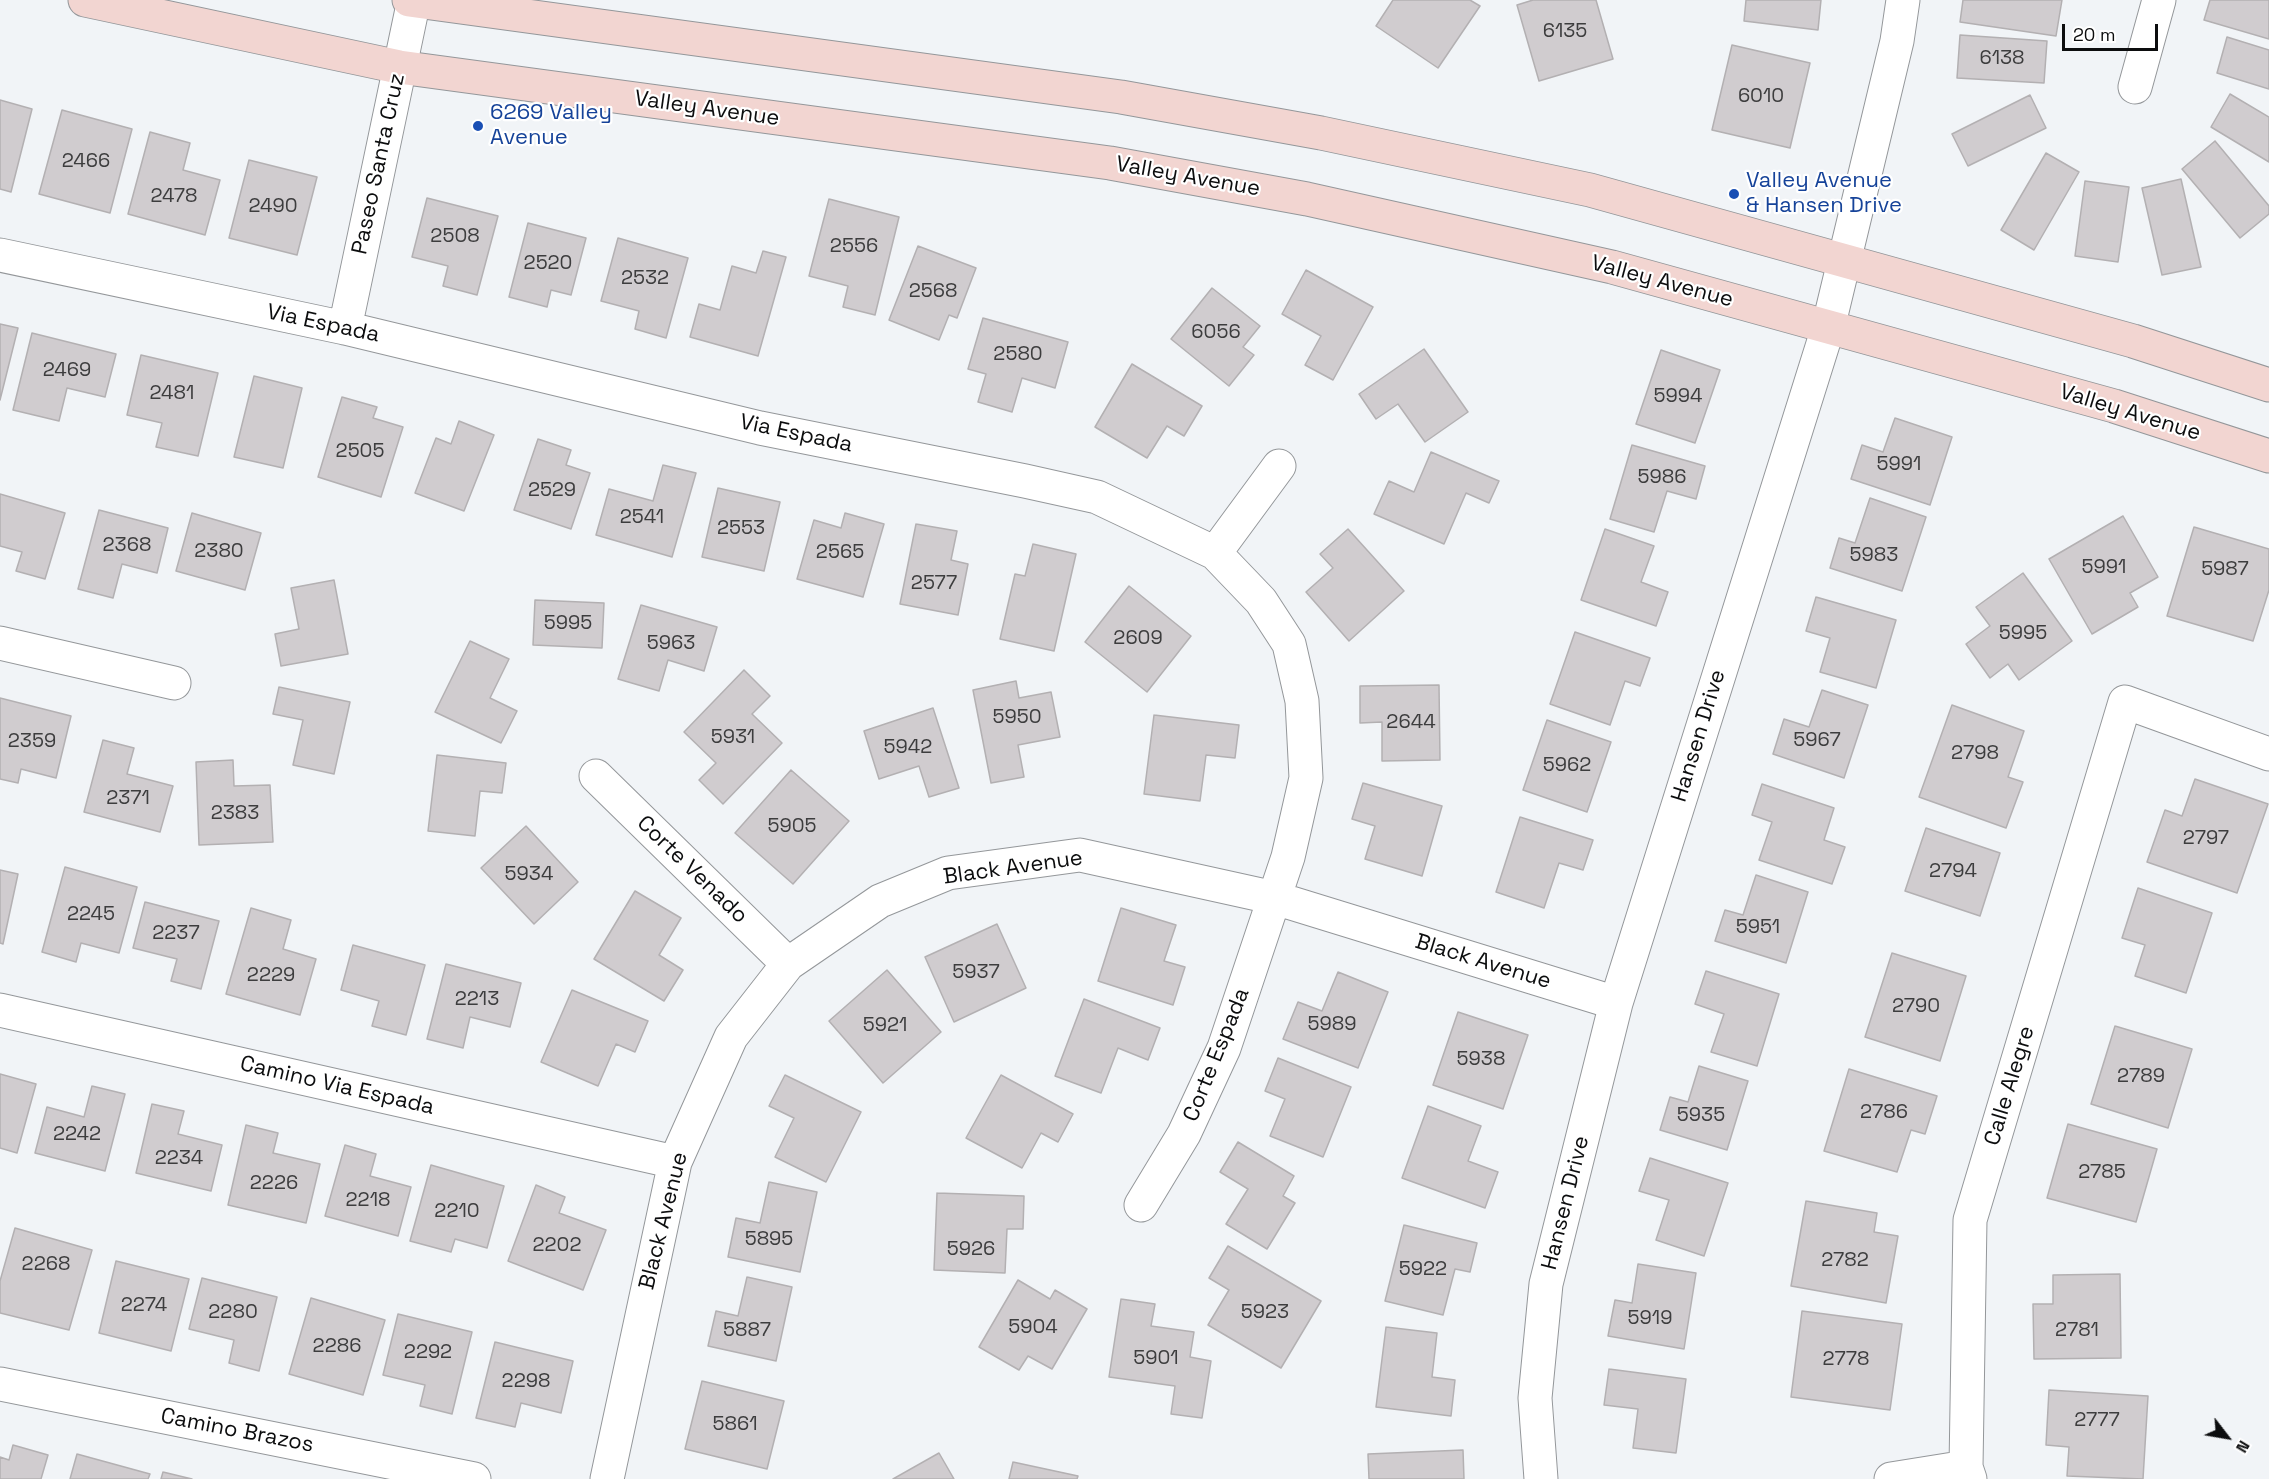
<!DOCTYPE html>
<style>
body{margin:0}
#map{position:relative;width:2269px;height:1479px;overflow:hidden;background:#f1f4f7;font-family:"Space Grotesk",sans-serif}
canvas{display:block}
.north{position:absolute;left:2197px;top:1407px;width:60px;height:60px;-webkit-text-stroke:4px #fff;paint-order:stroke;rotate:121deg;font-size:16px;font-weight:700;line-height:24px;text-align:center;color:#0c0d0e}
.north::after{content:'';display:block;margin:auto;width:21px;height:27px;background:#0c0d0e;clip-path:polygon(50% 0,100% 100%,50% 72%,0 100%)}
.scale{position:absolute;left:2062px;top:24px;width:96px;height:27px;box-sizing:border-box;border:3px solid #0c0d0e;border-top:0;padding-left:8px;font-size:18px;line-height:21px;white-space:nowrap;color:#0c0d0e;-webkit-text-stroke:4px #fff;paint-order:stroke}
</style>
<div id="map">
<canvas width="2269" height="1479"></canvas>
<div class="north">N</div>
<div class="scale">20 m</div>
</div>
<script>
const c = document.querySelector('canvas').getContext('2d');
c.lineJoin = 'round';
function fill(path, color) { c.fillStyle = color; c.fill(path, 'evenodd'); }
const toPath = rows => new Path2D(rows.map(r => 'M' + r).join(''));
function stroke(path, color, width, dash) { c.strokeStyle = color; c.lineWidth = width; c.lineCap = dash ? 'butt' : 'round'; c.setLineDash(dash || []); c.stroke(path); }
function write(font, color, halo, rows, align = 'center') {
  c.font = font + ' "Space Grotesk",sans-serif'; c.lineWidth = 4.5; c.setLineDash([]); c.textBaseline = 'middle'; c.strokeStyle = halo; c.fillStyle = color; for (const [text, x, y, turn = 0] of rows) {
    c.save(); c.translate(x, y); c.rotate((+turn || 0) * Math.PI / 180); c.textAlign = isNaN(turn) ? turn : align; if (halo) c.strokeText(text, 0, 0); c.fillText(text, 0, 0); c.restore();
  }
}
const building = toPath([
 [1393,0,1470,0,1480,6,1438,68,1376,26,1393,0],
 [1533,0,1596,0,1613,59,1539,81,1517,5,1533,0],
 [1746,0,1821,0,1818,30,1744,21,1746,0],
 [1963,0,2062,0,2056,36,1960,22,1963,0],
 [2210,0,2269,0,2269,39,2204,20,2210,0],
 [1960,35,2047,41,2044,83,1957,78,1960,35],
 [2227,37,2269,50,2269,89,2217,73,2227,37],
 [1732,45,1810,63,1790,148,1712,130,1732,45],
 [2230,94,2269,117,2269,162,2211,127,2230,94],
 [2030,95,2046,128,1968,166,1952,134,2030,95],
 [0,100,32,109,11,192,0,189,0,100],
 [62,110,132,129,110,213,39,194,62,110],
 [150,132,190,143,183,170,220,180,205,235,128,214,150,132],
 [2215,141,2269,206,2269,214,2240,238,2182,169,2215,141],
 [2046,153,2079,172,2034,250,2001,230,2046,153],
 [249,160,317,177,297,255,229,238,249,160],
 [2181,179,2201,267,2162,275,2142,188,2181,179],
 [2085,181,2129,187,2118,262,2075,256,2085,181],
 [427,198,498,216,477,295,443,286,448,266,412,257,427,198],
 [829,199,899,217,875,315,843,307,848,286,809,276,829,199],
 [528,223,586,238,571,295,551,290,547,307,509,297,528,223],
 [618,238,688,258,666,338,635,329,639,311,601,301,618,238],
 [918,246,976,268,957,318,949,315,939,340,889,320,918,246],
 [763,251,786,257,758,356,690,337,699,304,720,310,732,266,756,273,763,251],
 [1306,270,1373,307,1333,380,1305,365,1321,336,1282,314,1306,270],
 [1212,288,1260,326,1243,347,1254,355,1229,386,1171,339,1212,288],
 [983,318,1068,342,1055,388,1022,378,1012,412,978,402,986,374,968,369,983,318],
 [0,324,18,328,0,400,0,324],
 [32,333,116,354,105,397,67,388,59,421,13,410,32,333],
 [1424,349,1468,412,1425,442,1398,404,1376,419,1359,394,1424,349],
 [1661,350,1720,370,1695,443,1636,424,1661,350],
 [141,355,218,373,198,456,156,447,162,423,127,415,141,355],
 [1132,364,1202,406,1184,436,1167,426,1147,458,1095,427,1132,364],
 [254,376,302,388,283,468,234,457,254,376],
 [342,397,377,407,373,418,403,427,381,497,318,477,342,397],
 [1895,418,1952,437,1930,505,1851,479,1862,445,1883,452,1895,418],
 [459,421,494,435,464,511,415,493,436,438,451,444,459,421],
 [538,439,571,450,566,465,590,473,571,529,514,510,538,439],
 [1632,445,1705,466,1696,499,1667,491,1654,532,1610,519,1632,445],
 [1431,452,1499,481,1489,503,1466,493,1444,544,1374,514,1389,481,1414,492,1431,452],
 [663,465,696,473,672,557,596,535,609,489,653,501,663,465],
 [718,488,780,502,764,571,702,557,718,488],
 [0,494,65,513,45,579,16,571,22,552,0,546,0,494],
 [1870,498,1926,517,1902,591,1830,568,1839,538,1855,543,1870,498],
 [99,510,168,528,157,573,122,564,113,598,78,589,99,510],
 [192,513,261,533,245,590,176,571,192,513],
 [845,513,884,524,863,597,797,579,814,520,841,528,845,513],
 [2123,516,2158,577,2130,593,2138,607,2092,634,2049,559,2123,516],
 [916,524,957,531,951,560,968,564,958,615,900,604,916,524],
 [2194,527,2269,549,2269,590,2253,641,2167,616,2194,527],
 [1348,529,1404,591,1349,641,1306,592,1333,568,1320,554,1348,529],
 [1605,529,1654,546,1641,582,1668,592,1656,626,1581,600,1605,529],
 [1033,544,1076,554,1054,651,1000,639,1015,574,1025,576,1033,544],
 [2023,573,2072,641,2019,680,2008,664,1990,678,1966,644,1990,626,1976,607,2023,573],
 [334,580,348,654,281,666,275,634,299,629,291,588,334,580],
 [1129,586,1191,636,1147,692,1085,642,1129,586],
 [1816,597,1896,620,1876,688,1820,672,1830,638,1806,631,1816,597],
 [535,600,604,603,602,648,533,645,535,600],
 [641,605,717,627,704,671,668,660,659,691,618,679,641,605],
 [1575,632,1650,658,1640,686,1625,681,1610,725,1550,704,1575,632],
 [470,641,509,659,490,698,517,711,501,743,435,712,470,641],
 [744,670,770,696,752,714,782,743,723,804,699,780,716,763,684,732,744,670],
 [1016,681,1019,698,1051,692,1060,737,1018,745,1024,777,991,783,973,690,1016,681],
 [1439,685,1440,760,1382,761,1382,722,1360,723,1360,686,1439,685],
 [279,687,350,702,334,774,293,765,303,720,273,714,279,687],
 [1822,690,1868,705,1844,778,1773,754,1784,719,1809,727,1822,690],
 [0,698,71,716,56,778,21,769,18,783,0,779,0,698],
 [1952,705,2024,731,2008,777,2023,782,2006,828,1919,797,1952,705],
 [933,708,959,788,929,797,919,766,879,779,864,731,933,708],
 [1154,715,1239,725,1235,758,1206,755,1200,801,1144,794,1154,715],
 [1547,720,1611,742,1587,812,1523,790,1547,720],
 [103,740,134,748,127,774,173,786,160,832,84,812,103,740],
 [437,755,506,763,502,793,480,791,475,836,428,831,437,755],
 [233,760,234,786,270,785,273,842,199,845,196,762,233,760],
 [791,770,849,821,793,884,735,833,791,770],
 [2195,779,2268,804,2237,893,2147,862,2165,810,2182,816,2195,779],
 [1363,783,1442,806,1422,876,1365,859,1375,826,1352,819,1363,783],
 [1762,784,1834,808,1824,840,1845,847,1832,884,1759,860,1772,822,1752,815,1762,784],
 [1520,817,1593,840,1583,870,1559,863,1544,908,1496,892,1520,817],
 [526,826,578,882,534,924,481,868,526,826],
 [1926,828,2000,853,1980,916,1905,891,1926,828],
 [65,867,137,887,119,953,81,943,76,962,42,952,65,867],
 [0,870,18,874,3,944,0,943,0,870],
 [1756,875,1808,892,1786,963,1715,941,1725,910,1743,915,1756,875],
 [2138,888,2212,913,2186,993,2135,976,2145,945,2122,938,2138,888],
 [635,891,681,918,659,955,683,970,664,1001,594,959,635,891],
 [145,902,219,921,201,989,171,981,177,959,133,948,145,902],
 [251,908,291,920,283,949,316,959,300,1015,226,994,251,908],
 [1121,908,1176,925,1164,961,1185,967,1173,1005,1098,981,1121,908],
 [997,924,1026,988,954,1022,925,957,997,924],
 [353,945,425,965,406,1035,372,1026,379,1001,341,990,353,945],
 [1892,953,1966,976,1940,1061,1865,1037,1892,953],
 [446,964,521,983,510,1027,470,1017,463,1048,427,1039,446,964],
 [887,970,941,1032,883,1083,829,1021,887,970],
 [1706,971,1779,994,1757,1066,1711,1052,1724,1014,1695,1004,1706,971],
 [1338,972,1388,992,1358,1068,1283,1039,1298,1002,1322,1011,1338,972],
 [572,990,648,1021,635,1052,616,1044,598,1086,541,1062,572,990],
 [1084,999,1160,1028,1148,1060,1118,1048,1101,1093,1055,1076,1084,999],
 [1458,1012,1528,1035,1503,1109,1433,1085,1458,1012],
 [2115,1026,2192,1049,2168,1128,2091,1104,2115,1026],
 [1278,1058,1351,1087,1323,1157,1270,1136,1285,1099,1265,1091,1278,1058],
 [1699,1066,1748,1081,1727,1150,1660,1130,1670,1097,1688,1102,1699,1066],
 [1849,1069,1937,1096,1925,1134,1911,1130,1897,1172,1824,1151,1849,1069],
 [0,1074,36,1084,17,1153,0,1148,0,1074],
 [785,1075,861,1112,826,1182,775,1157,794,1118,769,1106,785,1075],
 [1001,1075,1073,1114,1058,1142,1041,1133,1022,1168,966,1138,1001,1075],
 [92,1086,125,1094,105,1171,35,1153,47,1107,84,1117,92,1086],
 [152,1104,184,1111,178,1134,222,1145,211,1191,136,1173,152,1104],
 [1428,1106,1481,1126,1468,1161,1498,1172,1485,1208,1402,1178,1428,1106],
 [2068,1124,2157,1149,2136,1222,2047,1198,2068,1124],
 [246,1125,278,1133,273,1153,320,1164,306,1223,228,1205,246,1125],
 [1238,1142,1294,1176,1283,1196,1295,1203,1267,1249,1226,1224,1248,1189,1220,1172,1238,1142],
 [345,1145,376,1154,370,1176,411,1187,398,1236,325,1216,345,1145],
 [1650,1158,1728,1183,1704,1256,1656,1240,1669,1200,1639,1191,1650,1158],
 [431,1165,504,1186,487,1248,455,1239,451,1252,410,1241,431,1165],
 [769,1182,817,1192,800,1272,728,1257,736,1218,760,1223,769,1182],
 [536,1185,565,1197,559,1213,606,1230,583,1290,508,1261,536,1185],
 [937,1193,1024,1196,1023,1229,1007,1229,1005,1273,934,1270,937,1193],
 [1806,1201,1877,1213,1874,1232,1898,1236,1886,1303,1791,1286,1806,1201],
 [1404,1225,1477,1243,1470,1272,1455,1269,1443,1315,1385,1301,1404,1225],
 [15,1228,92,1250,69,1330,0,1313,0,1281,15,1228],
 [1228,1246,1321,1301,1281,1368,1208,1325,1229,1290,1209,1278,1228,1246],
 [116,1261,189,1279,171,1351,99,1333,116,1261],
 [1638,1264,1696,1273,1684,1349,1608,1336,1615,1300,1632,1303,1638,1264],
 [2120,1274,2121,1358,2034,1359,2033,1304,2053,1304,2053,1275,2120,1274],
 [747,1277,792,1287,776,1361,708,1346,716,1311,738,1316,747,1277],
 [202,1278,277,1297,259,1371,229,1363,234,1340,189,1329,202,1278],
 [1018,1280,1050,1299,1055,1290,1087,1309,1052,1369,1028,1356,1019,1370,979,1347,1018,1280],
 [311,1298,385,1320,363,1395,289,1374,311,1298],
 [1121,1299,1155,1304,1151,1326,1194,1332,1190,1357,1211,1361,1202,1418,1171,1414,1175,1386,1109,1377,1121,1299],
 [1802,1311,1902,1324,1890,1410,1791,1397,1802,1311],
 [398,1314,472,1332,452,1414,420,1406,425,1385,383,1375,398,1314],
 [1386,1327,1437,1333,1432,1377,1455,1380,1451,1416,1376,1407,1386,1327],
 [495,1342,573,1361,561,1413,521,1403,515,1427,476,1418,495,1342],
 [1609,1369,1686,1379,1676,1453,1633,1448,1638,1409,1604,1405,1609,1369],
 [702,1381,784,1401,767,1469,685,1449,702,1381],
 [2049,1390,2148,1396,2143,1479,2067,1476,2069,1447,2046,1445,2049,1390],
 [13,1445,48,1455,41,1479,0,1479,0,1457,9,1460,13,1445],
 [1463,1450,1464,1479,1369,1479,1368,1454,1463,1450],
 [939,1453,954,1479,893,1479,939,1453],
 [77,1454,150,1474,148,1479,70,1479,77,1454],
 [1013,1462,1078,1476,1077,1479,1009,1479,1013,1462],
 [163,1472,192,1479,161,1479,163,1472]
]);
const street = toPath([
 [2135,87,2159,0],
 [0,255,345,328,760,428,1025,481,1097,497,1215,553,1261,601,1289,644,1302,701,1306,778,1288,857,1224,1048,1184,1134,1141,1205],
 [345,328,414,0],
 [1215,553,1279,466],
 [0,643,174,683],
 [596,776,788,964],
 [0,1010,675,1162],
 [0,1384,474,1479],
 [607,1479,675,1162,731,1037,788,964,880,901,948,873,1080,855,1275,898,1616,1003],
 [1541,1479,1535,1398,1546,1284,1616,1003,1828,328,1897,41,1903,0],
 [1891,1479,1966,1467],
 [1970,1479,1966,1467,1970,1220,2125,702,2269,754]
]);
const secondary = toPath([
 [85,0,399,67,1110,163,1307,199,1612,267,2114,406,2269,456],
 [409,0,1121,97,1321,133,1590,190,2133,341,2269,385]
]);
const markers = [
 [478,126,6,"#1a4fb4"],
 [1734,194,6,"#1a4fb4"]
];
const numberNames = [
 ["6135",1565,32],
 ["6138",2002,59],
 ["6010",1761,97],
 ["2466",86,162],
 ["2478",174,197],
 ["2490",273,207],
 ["2508",455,237],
 ["2556",854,247],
 ["2520",548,264],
 ["2532",645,279],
 ["2568",933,292],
 ["6056",1216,333],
 ["2580",1018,355],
 ["2469",67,371],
 ["2481",172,394],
 ["5994",1678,397],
 ["2505",360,452],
 ["5991",1899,465],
 ["5986",1662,478],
 ["2529",552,491],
 ["2541",642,518],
 ["2553",741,529],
 ["2368",127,546],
 ["2380",219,552],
 ["2565",840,553],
 ["5983",1874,556],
 ["5991",2104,568],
 ["5987",2225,570],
 ["2577",934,584],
 ["5995",568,624],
 ["5995",2023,634],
 ["2609",1138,639],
 ["5963",671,644],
 ["5950",1017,718],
 ["2644",1411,723],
 ["5931",733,738],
 ["5967",1817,741],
 ["2359",32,742],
 ["5942",908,748],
 ["2798",1975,754],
 ["5962",1567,766],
 ["2371",128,799],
 ["2383",235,814],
 ["5905",792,827],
 ["2797",2206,839],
 ["2794",1953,872],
 ["5934",529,875],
 ["2245",91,915],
 ["5951",1758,928],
 ["2237",176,934],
 ["5937",976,973],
 ["2229",271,976],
 ["2213",477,1000],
 ["2790",1916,1007],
 ["5989",1332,1025],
 ["5921",885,1026],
 ["5938",1481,1060],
 ["2789",2141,1077],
 ["2786",1884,1113],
 ["5935",1701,1116],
 ["2242",77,1135],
 ["2234",179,1159],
 ["2785",2102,1173],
 ["2226",274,1184],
 ["2218",368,1201],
 ["2210",457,1212],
 ["5895",769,1240],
 ["2202",557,1246],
 ["5926",971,1250],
 ["2782",1845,1261],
 ["2268",46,1265],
 ["5922",1423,1270],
 ["2274",144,1306],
 ["2280",233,1313],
 ["5923",1265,1313],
 ["5919",1650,1319],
 ["5904",1033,1328],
 ["5887",747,1331],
 ["2781",2077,1331],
 ["2286",337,1347],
 ["2292",428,1353],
 ["5901",1156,1359],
 ["2778",1846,1360],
 ["2298",526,1382],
 ["2777",2097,1421],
 ["5861",735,1425]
];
const streetNames = [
 ["Valley Avenue",707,109,8],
 ["Paseo Santa Cruz",379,164,-78],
 ["Valley Avenue",1188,177,10],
 ["Valley Avenue",1662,282,15],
 ["Via Espada",323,324,12],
 ["Valley Avenue",2130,413,17],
 ["Via Espada",796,434,12],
 ["Hansen Drive",1699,736,-73],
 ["Black Avenue",1013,868,-8],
 ["Corte Venado",692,870,44],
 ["Black Avenue",1483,962,17],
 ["Corte Espada",1217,1055,-68],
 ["Camino Via Espada",337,1086,13],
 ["Calle Alegre",2010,1086,-73],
 ["Hansen Drive",1566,1203,-76],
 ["Black Avenue",664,1221,-76],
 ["Camino Brazos",237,1431,11]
];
const transitNames = [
 ["6269 Valley",490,113],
 ["Avenue",490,138],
 ["Valley Avenue",1746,181],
 ["& Hansen Drive",1746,206]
];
fill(building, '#d0cccf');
stroke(building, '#b3b0b2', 1.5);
stroke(street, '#94979a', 35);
stroke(secondary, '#94979a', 35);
stroke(street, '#fff', 33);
stroke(secondary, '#f2d5d1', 33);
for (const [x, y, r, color] of markers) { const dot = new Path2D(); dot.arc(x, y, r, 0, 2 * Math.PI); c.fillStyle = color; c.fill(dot); stroke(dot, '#fff', 2); }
write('20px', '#3d3d3e', null, numberNames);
write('22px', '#0c0d0e', '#fff', streetNames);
write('22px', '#164399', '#fff', transitNames, 'left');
</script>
